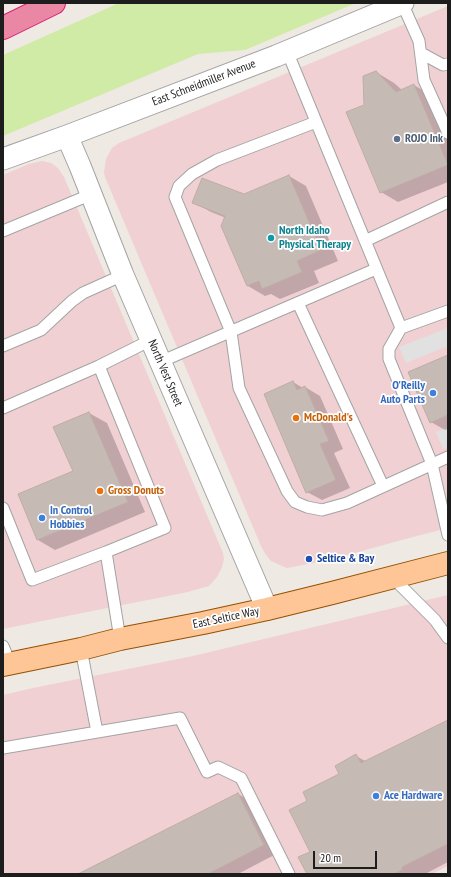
<!DOCTYPE html>
<style>
body{margin:0}
#map{position:relative;width:451px;height:877px;overflow:hidden;background:#eee9e2;font-family:"PT Sans Narrow",sans-serif}
canvas{display:block}
.frame{position:absolute;inset:0;border:4px solid #1d1d1d;pointer-events:none}
.scale{position:absolute;left:313px;top:851px;width:64px;height:18px;box-sizing:border-box;border:2px solid #1d1d1d;border-top:0;padding-left:5px;font-size:12px;line-height:14px;white-space:nowrap;color:#1d1d1d;-webkit-text-stroke:3px #fff;paint-order:stroke}
</style>
<div id="map">
<canvas width="451" height="877"></canvas>
<div class="frame"></div>
<div class="scale">20 m</div>
</div>
<script>
const c = document.querySelector('canvas').getContext('2d');
c.lineJoin = 'round';
function fill(path, color) { c.fillStyle = color; c.fill(path, 'evenodd'); }
const toPath = rows => new Path2D(rows.map(r => 'M' + r).join(''));
function stroke(path, color, width, dash) { c.strokeStyle = color; c.lineWidth = width; c.lineCap = dash ? 'butt' : 'round'; c.setLineDash(dash || []); c.stroke(path); }
function write(font, color, halo, rows, align = 'center') {
  c.font = font + ' "PT Sans Narrow",sans-serif'; c.lineWidth = 3.5; c.setLineDash([]); c.textBaseline = 'middle'; c.strokeStyle = halo; c.fillStyle = color; for (const [text, x, y, turn = 0] of rows) {
    c.save(); c.translate(x, y); c.rotate((+turn || 0) * Math.PI / 180); c.textAlign = isNaN(turn) ? turn : align; if (halo) c.strokeText(text, 0, 0); c.fillText(text, 0, 0); c.restore();
  }
}
const commercial = toPath([
 [448,6,448,528,409,538,329,560,287,568,282,566,271,561,266,555,261,546,105,177,104,172,106,159,112,148,119,143],
 [42,161,51,163,58,168,64,177,223,553,224,559,222,567,217,577,209,586,188,592,42,621,3,629,3,175,29,164],
 [448,595,448,866,432,874,3,874,3,695,33,688,193,656]
]);
const grass = toPath([
 [119,3,356,3,245,50,198,54,3,136,3,55]
]);
const parking = toPath([
 [448,328,448,346,406,363,399,347],
 [448,427,448,447,443,449,436,432]
]);
const shadow = toPath([
 [376,72,394,83,402,90,414,85,432,96,448,134,448,182,398,202,381,192,365,106],
 [289,176,306,186,338,261,314,271,319,283,280,299,271,294,265,296,248,286,222,226,226,218,211,212,193,202,244,196],
 [448,356,448,429,445,430,431,422],
 [293,382,303,388,305,387,320,396,343,449,334,453,350,488,322,500,307,492],
 [89,413,107,423,145,512,55,550,38,540,74,472],
 [448,721,448,862,425,874,308,874,311,852,309,801,340,774,356,756,367,762],
 [238,794,252,802,278,853,238,874,80,874]
]);
const building = toPath([
 [376,71,396,92,414,84,448,165,380,193,346,112,364,105,363,76,376,71],
 [289,175,321,250,297,261,302,272,262,289,259,281,247,286,221,226,225,216,192,203,202,178,244,194,289,175],
 [448,355,448,415,430,423,408,372,448,355],
 [293,381,297,390,305,386,329,441,320,444,336,480,306,493,264,394,293,381],
 [89,412,128,502,37,540,18,494,73,471,53,427,89,412],
 [448,720,448,844,402,867,402,870,394,874,307,874,298,857,310,852,289,810,307,801,303,792,339,774,335,766,356,754,361,763,448,720],
 [238,793,264,845,208,874,78,874,238,793]
]);
const lane = toPath([
 [402,3,419,41,424,80,448,133],
 [287,51,401,328,448,311],
 [421,53,443,65,448,64],
 [316,122,217,160,192,174,179,186,175,197,231,332,239,388,287,491,295,502,307,507,322,510,347,503,448,457],
 [3,231,92,194],
 [365,241,448,202],
 [298,303,383,486],
 [401,328,389,349,389,359,432,464,448,535],
 [3,346,41,330,72,301,83,293,123,275],
 [160,362,376,269],
 [3,408,99,366],
 [3,508,32,580,106,552],
 [393,578,435,620,448,638],
 [120,639,106,552,165,528,99,366,151,340],
 [3,646,10,663],
 [81,649,97,732],
 [3,748,180,718,207,772,218,767,241,778,289,874]
]);
const street = toPath([
 [67,136,80,166,123,275,267,609],
 [3,159,67,136,276,56,403,3]
]);
const primary = toPath([
 [3,665,81,649,120,639,203,623,267,609,332,593,448,563]
]);
const highway = toPath([
 [3,28,54,3]
]);
const markers = [
 [397,139,4,"#5c6f8a"],
 [271,238,4,"#0f9aa8"],
 [433,393,4,"#3f7fe0"],
 [296,418,4,"#e8710a"],
 [100,491,4,"#e8710a"],
 [42,518,4,"#3f7fe0"],
 [309,559,4,"#1a4fb4"],
 [376,796,4,"#3f7fe0"]
];
const streetNames = [
 ["East Schneidmiller Avenue",204,83,-21],
 ["North Vest Street",165,373,67],
 ["East Seltice Way",226,618,-12]
];
const serviceNames = [
 ["ROJO Ink",405,139]
];
const cultureNames = [
 ["North Idaho",279,231],
 ["Physical Therapy",279,245]
];
const shopNames = [
 ["O'Reilly",425,386,"right"],
 ["Auto Parts",425,400,"right"],
 ["In Control",50,511],
 ["Hobbies",50,525],
 ["Ace Hardware",384,796]
];
const foodNames = [
 ["McDonald's",304,418],
 ["Gross Donuts",108,491]
];
const transitNames = [
 ["Seltice & Bay",317,559]
];
fill(commercial, '#f0d0d3');
fill(grass, '#d0eba6');
fill(parking, '#e1e1e1');
fill(shadow, '#0003');
fill(building, '#c6bab5');
stroke(building, '#c0ada4', 1);
stroke(lane, '#a4a4a4', 13);
stroke(street, '#a4a4a4', 23);
stroke(primary, '#955100', 24);
stroke(highway, '#dd1e78', 24);
stroke(lane, '#fff', 11);
stroke(street, '#fff', 21);
stroke(primary, '#fec597', 22);
stroke(highway, '#e987a5', 22);
for (const [x, y, r, color] of markers) { const dot = new Path2D(); dot.arc(x, y, r, 0, 2 * Math.PI); c.fillStyle = color; c.fill(dot); stroke(dot, '#fff', 1.5); }
write('12px', '#1d1d1d', '#fff', streetNames);
write('bold 12px', '#4e5e75', '#fff', serviceNames, 'left');
write('bold 12px', '#0d838f', '#fff', cultureNames, 'left');
write('bold 12px', '#366cbe', '#fff', shopNames, 'left');
write('bold 12px', '#c56008', '#fff', foodNames, 'left');
write('bold 12px', '#164399', '#fff', transitNames, 'left');
</script>
